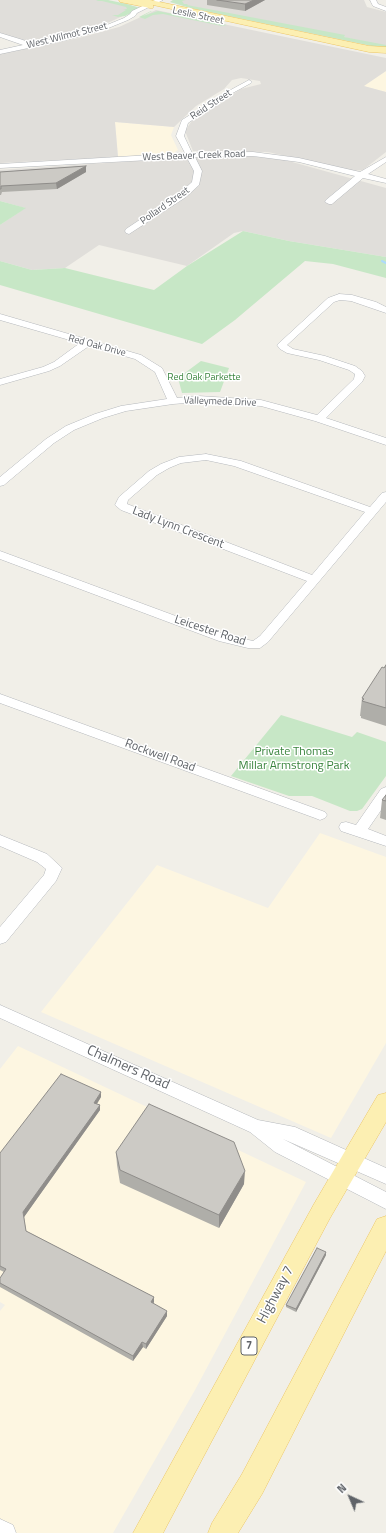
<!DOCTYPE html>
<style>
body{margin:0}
#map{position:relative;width:386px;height:1533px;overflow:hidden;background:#f1efe8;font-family:"Titillium Web",sans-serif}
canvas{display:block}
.north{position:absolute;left:330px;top:1477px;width:40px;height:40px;-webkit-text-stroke:3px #fff;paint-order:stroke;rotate:316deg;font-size:11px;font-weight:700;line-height:16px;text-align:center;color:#5f6368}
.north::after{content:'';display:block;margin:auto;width:14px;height:18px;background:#5f6368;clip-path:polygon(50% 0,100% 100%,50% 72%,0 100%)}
</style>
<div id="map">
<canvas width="386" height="1533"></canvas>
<div class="north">N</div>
</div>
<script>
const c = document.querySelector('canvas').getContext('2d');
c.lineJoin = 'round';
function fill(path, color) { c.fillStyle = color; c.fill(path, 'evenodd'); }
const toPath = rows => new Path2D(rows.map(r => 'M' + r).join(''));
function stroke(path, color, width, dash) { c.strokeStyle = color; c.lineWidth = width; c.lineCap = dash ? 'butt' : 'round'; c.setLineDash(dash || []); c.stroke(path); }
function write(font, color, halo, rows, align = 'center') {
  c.font = font + ' "Titillium Web",sans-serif'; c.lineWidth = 3; c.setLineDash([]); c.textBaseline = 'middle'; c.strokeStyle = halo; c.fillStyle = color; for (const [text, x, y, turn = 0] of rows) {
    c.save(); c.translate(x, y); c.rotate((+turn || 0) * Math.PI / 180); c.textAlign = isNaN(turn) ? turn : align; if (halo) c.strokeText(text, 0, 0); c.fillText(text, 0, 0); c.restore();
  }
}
const commercial = toPath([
 [386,71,386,92,363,86],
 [115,122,174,127,171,135,178,150,175,152,176,153,118,157],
 [320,833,386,857,386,1043,331,1138,41,1012,157,865,268,908],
 [18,1046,306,1182,195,1390,113,1533,15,1533,0,1525,0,1311,5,1305,0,1302,0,1069]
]);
const industrial = toPath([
 [0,0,105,0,140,8,99,27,30,43,0,33],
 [173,0,364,0,367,7,386,12,386,46,170,2],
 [156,10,386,58,386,71,364,86,386,92,386,152,363,170,352,171,268,152,193,151,185,131,193,119,241,89,261,84,260,81,241,78,232,80,224,89,196,106,174,127,115,122,118,157,0,163,0,54,79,38,119,27],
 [211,156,248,156,285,160,386,188,386,257,289,241,243,231,234,233,187,266,99,245,65,268,32,270,0,261,0,225,25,208,0,201,0,170]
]);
const green = toPath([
 [98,0,108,0,127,4,140,8,125,16,118,17,112,15,118,15,126,10,123,9,127,9,126,7,102,1,96,1],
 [173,0,186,0,182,1,184,4,188,4,187,5,345,35,344,37,386,45,386,49,190,8,170,2],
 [151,11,152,11,143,16,158,11,227,25,222,26,163,14,153,15,145,19,139,17],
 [0,201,26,208,0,225],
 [243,231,289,241,386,257,386,278,333,264,305,261,235,320,202,344,0,285,0,261,32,270,65,268,154,290,187,266],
 [201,361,229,368,220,392,182,393,178,378],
 [281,715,352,737,357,732,386,742,386,776,362,809,357,811,350,811,312,796,289,796,231,776]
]);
const stream = toPath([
 [382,261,386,263]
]);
const minor = toPath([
 [155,0,163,0,137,13,135,16,128,20,106,29,66,40,0,54,0,50,23,45,0,37,0,33,23,40,30,44,65,36,102,27,124,18,130,14,132,11,155,0],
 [370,0,376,0,378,4,386,7,386,11,373,6,370,0],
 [249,80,252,82,251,83,229,95,188,123,184,136,192,153,253,152,299,158,360,172,386,157,386,162,368,174,386,179,386,183,363,178,332,204,329,204,325,202,326,200,355,176,299,162,253,156,195,157,202,171,199,185,186,197,129,234,126,233,125,231,126,229,180,193,192,182,194,171,187,158,0,168,0,164,185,153,176,136,182,120,225,93,249,80],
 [339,294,352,295,376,302,386,307,386,313,351,301,340,300,334,302,287,345,293,349,325,356,355,366,362,371,365,376,362,382,326,418,386,438,386,445,315,421,261,406,198,402,173,404,126,411,103,418,74,430,54,443,4,485,0,486,0,477,46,439,66,426,95,414,121,406,167,399,155,372,135,359,89,346,60,366,49,371,0,385,0,379,43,367,54,362,80,343,0,320,0,314,141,355,162,368,177,398,198,396,261,400,317,415,354,379,355,374,349,370,319,360,287,353,280,349,277,345,328,298,339,294],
 [206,454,241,461,370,507,382,493,386,492,386,502,268,642,260,648,248,648,219,641,0,559,0,551,227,635,253,641,260,636,307,581,121,510,115,505,119,497,149,471,161,464,179,457,206,454],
 [206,460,234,466,365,512,312,575,127,504,128,500,157,475,169,468,181,463,206,460],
 [0,694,325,812,327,815,325,818,320,820,315,818,0,703,0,694],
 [386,787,386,803,368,829,386,836,386,846,341,831,339,827,341,823,346,822,356,825,381,789,386,787],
 [0,835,47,854,62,868,56,881,6,942,0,944,0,927,44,875,46,869,37,862,0,846,0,835],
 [0,1005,258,1120,295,1127,386,1168,386,1184,283,1139,386,1192,386,1209,275,1152,250,1132,0,1018,0,1005],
 [0,1519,13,1525,16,1533,0,1533,0,1519]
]);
const major = toPath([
 [119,0,150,0,369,46,386,47,386,53,369,52,153,5,153,8,150,8,120,2,119,0],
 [386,1093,386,1122,330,1218,163,1533,133,1533,314,1204,378,1095,386,1093],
 [386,1216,386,1251,262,1494,238,1533,208,1533,212,1523,242,1474,377,1219,386,1216]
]);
const wall = toPath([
 [207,0,265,0,245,11,207,5],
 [86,166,86,172,57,189,2,192,1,195,0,195,0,172],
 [386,665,386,726,361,718,361,716,360,716,362,698],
 [386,795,386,820,380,818,382,800],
 [101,1097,97,1104,100,1105,100,1110,24,1217,26,1231,154,1297,154,1302,153,1304,167,1316,146,1349,143,1347,133,1361,0,1287,0,1278,4,1272,0,1270,0,1153],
 [116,1152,244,1184,219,1228,120,1183,117,1165],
 [326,1252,326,1255,296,1312,286,1307,286,1305]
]);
const shadedWall = toPath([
 [254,0,265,0,245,11,245,4],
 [86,166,86,172,57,189,56,183],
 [101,1092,101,1097,94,1108,94,1103],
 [100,1105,100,1110,24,1217,23,1212],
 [245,1171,244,1184,219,1228,219,1215],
 [326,1252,326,1255,296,1312,296,1309],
 [154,1297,154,1302,151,1307,151,1302],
 [167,1311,167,1316,146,1349,146,1344],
 [142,1342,143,1347,133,1361,133,1356]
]);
const building = toPath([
 [217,0,254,0,245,4,217,0],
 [86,166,56,183,1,186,1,189,0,189,0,172,86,166],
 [386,665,386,708,362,701,364,699,362,698,382,667,384,668,386,665],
 [386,795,386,801,382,800,386,795],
 [61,1074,101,1092,94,1103,100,1105,23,1212,26,1231,154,1297,151,1302,167,1311,146,1344,142,1342,133,1356,0,1283,0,1278,6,1269,0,1266,0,1153,61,1074],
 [149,1104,234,1142,245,1171,219,1215,120,1170,116,1152,149,1104],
 [317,1248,326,1252,296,1309,286,1305,317,1248]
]);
const farStreetnames = [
 ["Leslie Street",198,16,12],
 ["West Wilmot Street",67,36,-14],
 ["Reid Street",211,105,-33],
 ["West Beaver Creek Road",194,156,-2],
 ["Pollard Street",165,206,-35],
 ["Red Oak Drive",97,346,15],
 ["Valleymede Drive",220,402,2]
];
const farParknames = [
 ["Red Oak Parkette",204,378]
];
const shields = [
 [249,1346,16]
];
const shieldNames = [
 ["7",249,1346]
];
const streetNames = [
 ["Lady Lynn Crescent",178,528,21],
 ["Leicester Road",210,631,18],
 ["Rockwell Road",160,756,20]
];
const parkNames = [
 ["Private Thomas",294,752],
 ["Millar Armstrong Park",294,766]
];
const nearStreetnames = [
 ["Chalmers Road",128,1068,24],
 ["Highway 7",276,1295,-62]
];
fill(commercial, '#fdf6e1');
fill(industrial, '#e0deda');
fill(green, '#c7e7c6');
stroke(stream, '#addafc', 2);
stroke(minor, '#b5b8bc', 1);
stroke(major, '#ecc666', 1);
fill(minor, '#fff');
fill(major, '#fcefb2');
fill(wall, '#afaea9');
fill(shadedWall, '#8f8d8a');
fill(building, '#cccac5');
stroke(building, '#8f8d8a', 1);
write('10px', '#5f6368', '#fff', farStreetnames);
write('10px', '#39843d', '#fff', farParknames);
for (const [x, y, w] of shields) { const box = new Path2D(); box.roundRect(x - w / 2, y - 9, w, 18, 3); c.fillStyle = '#fff'; c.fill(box); stroke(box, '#5f6368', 1); }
write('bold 11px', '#5f6368', null, shieldNames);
write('12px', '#5f6368', '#fff', streetNames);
write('12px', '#39843d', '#fff', parkNames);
write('14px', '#5f6368', '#fff', nearStreetnames);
</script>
